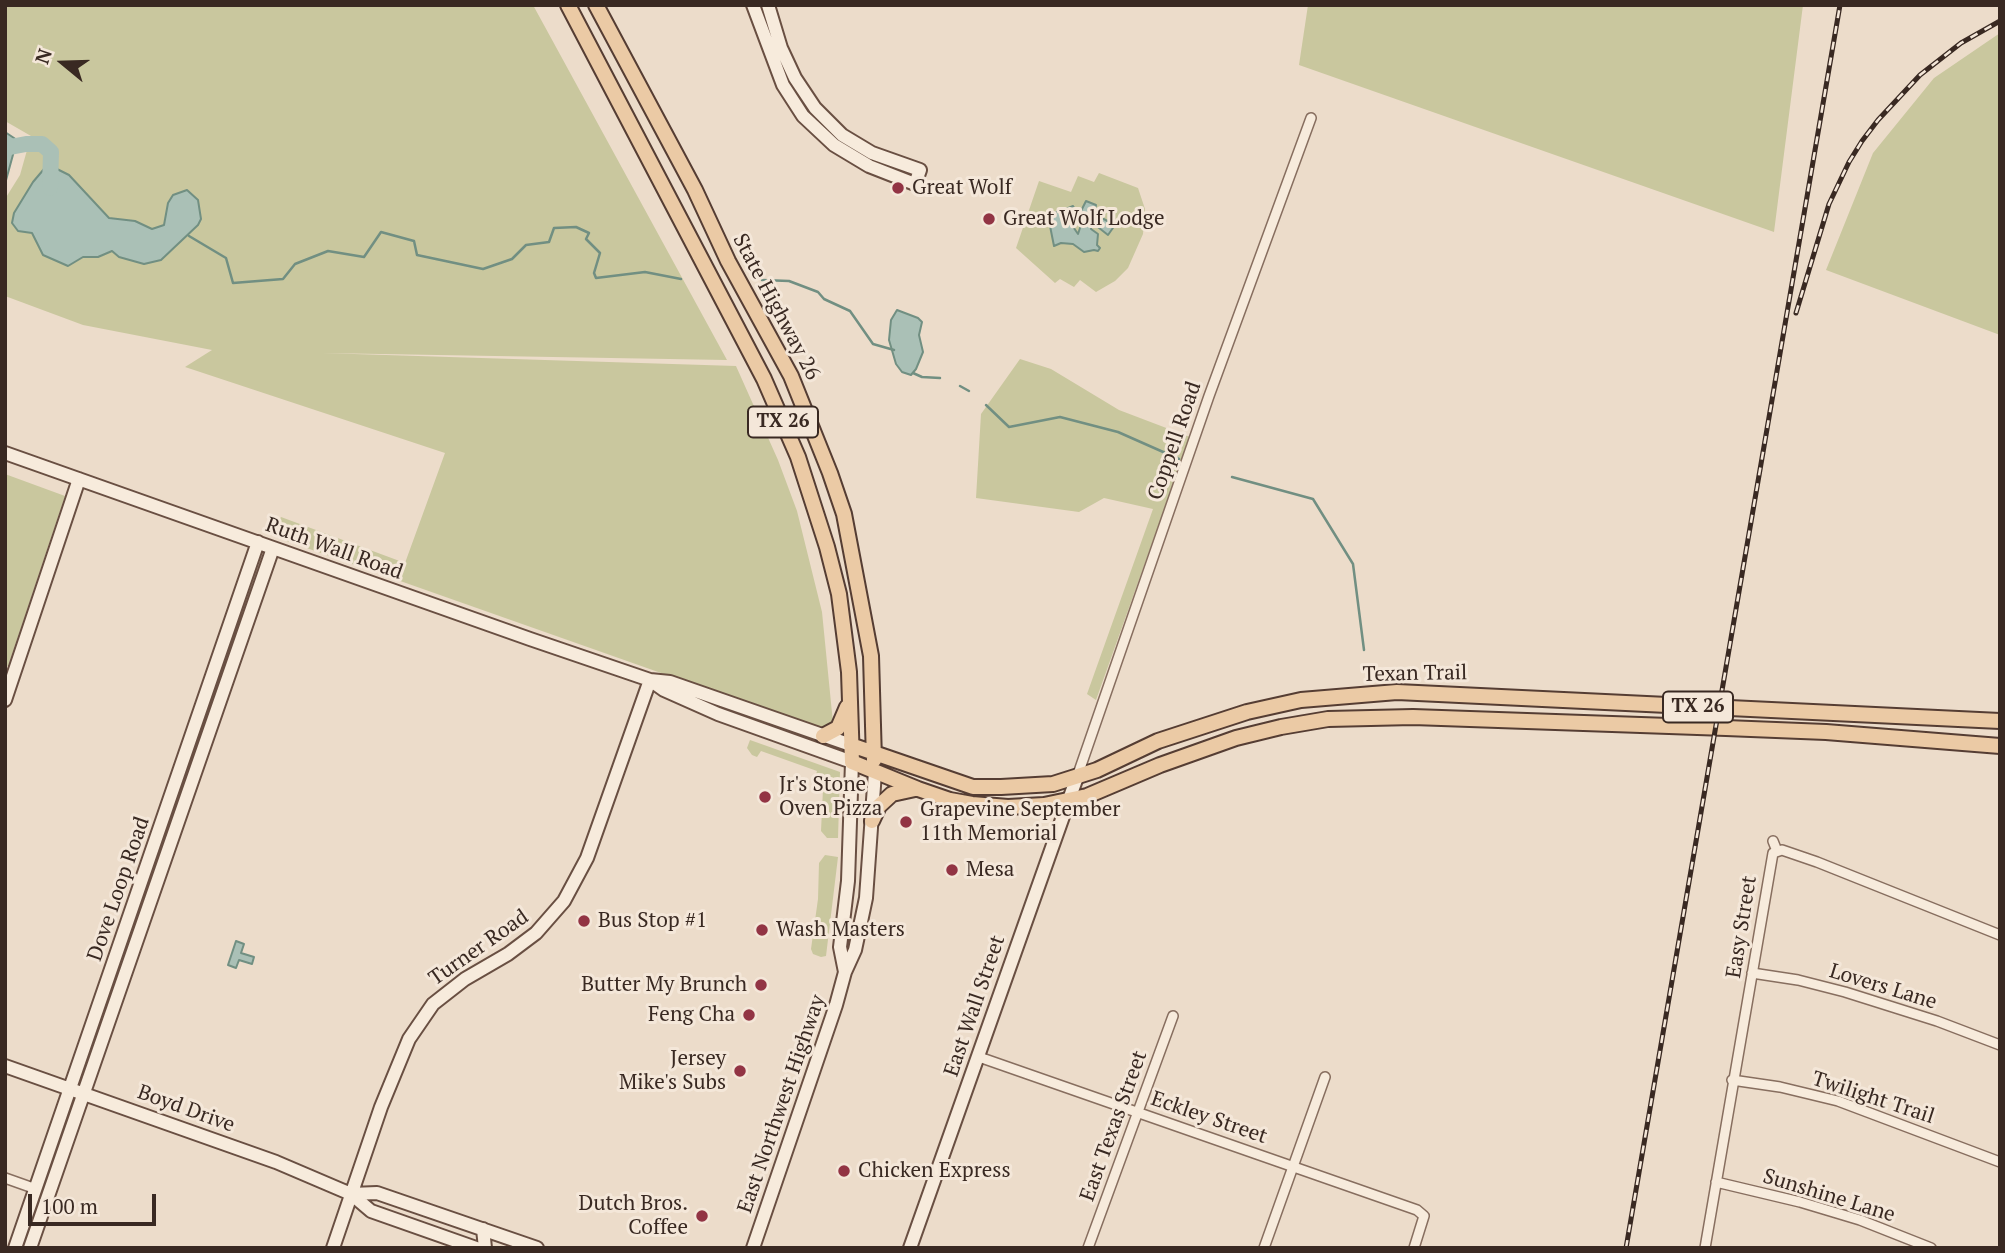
<!DOCTYPE html>
<style>
body{margin:0}
#map{position:relative;width:2005px;height:1253px;overflow:hidden;background:#ecdcca;font-family:"PT Serif",serif}
canvas{display:block}
.frame{position:absolute;inset:0;border:7px solid #392922;pointer-events:none}
.north{position:absolute;left:28px;top:28px;width:70px;height:70px;-webkit-text-stroke:5px #f4e7d9;paint-order:stroke;rotate:289deg;font-size:19px;font-weight:700;line-height:28px;text-align:center;color:#392922}
.north::after{content:'';display:block;margin:auto;width:24px;height:32px;background:#392922;clip-path:polygon(50% 0,100% 100%,50% 72%,0 100%)}
.scale{position:absolute;left:28px;top:1194px;width:128px;height:32px;box-sizing:border-box;border:4px solid #392922;border-top:0;padding-left:9px;font-size:21px;line-height:24px;white-space:nowrap;color:#392922;-webkit-text-stroke:5px #f4e7d9;paint-order:stroke}
</style>
<div id="map">
<canvas width="2005" height="1253"></canvas>
<div class="frame"></div>
<div class="north">N</div>
<div class="scale">100 m</div>
</div>
<script>
const c = document.querySelector('canvas').getContext('2d');
c.lineJoin = 'round';
function fill(path, color) { c.fillStyle = color; c.fill(path, 'evenodd'); }
const toPath = rows => new Path2D(rows.map(r => 'M' + r).join(''));
function stroke(path, color, width, dash) { c.strokeStyle = color; c.lineWidth = width; c.lineCap = dash ? 'butt' : 'round'; c.setLineDash(dash || []); c.stroke(path); }
function write(font, color, halo, rows, align = 'center') {
  c.font = font + ' "PT Serif",serif'; c.lineWidth = 6; c.setLineDash([]); c.textBaseline = 'middle'; c.strokeStyle = halo; c.fillStyle = color; for (const [text, x, y, turn = 0] of rows) {
    c.save(); c.translate(x, y); c.rotate((+turn || 0) * Math.PI / 180); c.textAlign = isNaN(turn) ? turn : align; if (halo) c.strokeText(text, 0, 0); c.fillText(text, 0, 0); c.restore();
  }
}
const green = toPath([
 [5,5,533,5,727,360,322,353,736,366,778,460,797,511,822,612,833,723,817,728,284,540,280,534,273,531,281,517,405,563,445,453,185,367,212,350,83,325,5,296,5,199,20,175,31,136,5,121],
 [1308,5,1803,5,1774,232,1299,65],
 [2000,33,2000,335,1826,270,1873,153,1934,78],
 [1099,173,1138,188,1145,209,1143,234,1128,268,1115,281,1096,292,1080,280,1074,287,1060,279,1055,283,1016,248,1039,181,1071,192,1078,176,1094,182],
 [1020,359,1051,369,1119,410,1190,437,1096,700,1087,694,1153,509,1104,498,1079,512,976,498,981,414],
 [5,474,65,496,8,666,5,666],
 [750,740,840,772,838,838,827,838,821,831,823,789,815,778,817,771,761,751,757,757,752,755,747,748],
 [825,855,838,857,826,956,821,957,813,954,811,949,818,899,819,863]
]);
const water = toPath([
 [5,132,17,140,5,184,5,132],
 [55,168,69,175,109,218,135,221,152,229,164,225,168,203,173,195,187,190,198,200,201,219,198,225,161,260,144,264,119,257,112,251,98,257,83,257,68,266,43,255,32,233,18,231,12,223,14,213,33,182,44,169,55,168],
 [1086,201,1096,205,1093,219,1096,220,1098,216,1115,225,1108,235,1094,224,1091,226,1091,229,1098,234,1097,245,1100,248,1098,251,1094,250,1084,252,1073,244,1061,243,1054,246,1048,216,1059,211,1063,212,1078,234,1081,225,1068,216,1066,209,1073,206,1076,211,1081,211,1086,201],
 [897,310,918,318,922,322,919,335,923,352,916,369,911,375,902,372,896,364,889,340,891,320,897,310],
 [236,941,244,944,241,953,254,957,252,964,239,960,236,968,228,965,236,941]
]);
const stream = toPath([
 [189,236,226,258,233,283,283,279,295,264,328,251,364,257,381,232,414,241,417,255,483,269,512,259,526,245,549,242,554,228,576,227,589,233,586,239,600,253,594,273,596,278,645,272,681,279],
 [762,280,789,281,818,292,824,299,850,311,873,344,894,350],
 [913,373,922,377,940,378],
 [960,386,969,391],
 [986,405,1009,427,1060,417,1118,432,1179,459],
 [1232,477,1313,499,1353,564,1364,650]
]);
const river = toPath([
 [5,148,26,144,42,144,51,152,50,188]
]);
const street = toPath([
 [1077,777,1209,396,1311,118],
 [1773,841,1777,851],
 [1752,973,1798,980,1845,992,1937,1021,2000,1045],
 [979,1057,1417,1210,1424,1216,1414,1248],
 [1732,1080,1780,1087,1838,1101,2000,1162],
 [5,1178,36,1189],
 [1716,1182,1800,1202,1860,1220,1931,1248],
 [1088,1248,1173,1016],
 [1264,1248,1325,1077],
 [1705,1248,1773,853,1782,850,1817,862,2000,935]
]);
const secondary = toPath([
 [753,5,783,85,803,116,834,145,869,166,915,184,920,170,872,153,842,135,815,108,795,78,781,48,768,5],
 [5,453,530,639,650,680,670,682,851,745],
 [650,680,664,690,718,714,852,762,848,881,840,947,845,972],
 [5,700,79,479],
 [5,1066,276,1162,351,1194,371,1211,476,1248],
 [351,1194,377,1193,537,1248],
 [483,1229,485,1248],
 [15,1248,258,542],
 [30,1248,273,548],
 [333,1248,381,1107,409,1039,433,1004,465,979,508,954,536,933,564,901,587,858,650,680],
 [753,1248,836,1005,845,972,855,950,866,898,875,772],
 [910,1248,1077,777]
]);
const primary = toPath([
 [568,5,764,379,798,457,827,547,839,594,849,672,852,762,918,789,950,800,972,804,1008,807,1044,805,1087,796,1160,765,1236,738,1281,727,1328,719,1413,717,1726,728,1826,732,2000,746],
 [596,5,695,190,728,261,791,376,830,473,844,514,871,656,874,760],
 [823,736,838,728,847,707],
 [851,745,973,787,1001,787,1053,784,1097,770,1158,741,1247,712,1301,700,1397,692,2000,721],
 [872,821,879,806,892,794,915,789]
]);
const rail = toPath([
 [1796,313,1829,204,1849,162,1862,141,1878,120,1920,75,1961,43,2000,21],
 [1626,1248,1840,5]
]);
const markers = [
 [898,188,7,"#923444"],
 [989,219,7,"#923444"],
 [765,797,7,"#923444"],
 [906,822,7,"#923444"],
 [952,870,7,"#923444"],
 [584,921,7,"#923444"],
 [762,930,7,"#923444"],
 [761,985,7,"#923444"],
 [749,1015,7,"#923444"],
 [740,1071,7,"#923444"],
 [844,1171,7,"#923444"],
 [702,1216,7,"#923444"]
];
const shields = [
 [783,422,70],
 [1698,707,70]
];
const shieldNames = [
 ["TX 26",783,422],
 ["TX 26",1698,707]
];
const poiNames = [
 ["Great Wolf",912,188],
 ["Great Wolf Lodge",1003,219],
 ["Jr's Stone",779,785],
 ["Oven Pizza",779,809],
 ["Grapevine September",920,810],
 ["11th Memorial",920,834],
 ["Mesa",966,870],
 ["Bus Stop #1",598,921],
 ["Wash Masters",776,930],
 ["Butter My Brunch",747,985,"right"],
 ["Feng Cha",735,1015,"right"],
 ["Jersey",726,1059,"right"],
 ["Mike's Subs",726,1083,"right"],
 ["Chicken Express",858,1171],
 ["Dutch Bros.",688,1204,"right"],
 ["Coffee",688,1228,"right"]
];
const streetNames = [
 ["State Highway 26",776,307,62],
 ["Coppell Road",1175,441,-71],
 ["Ruth Wall Road",334,549,20],
 ["Texan Trail",1415,674,-1],
 ["Dove Loop Road",119,889,-71],
 ["Easy Street",1742,927,-81],
 ["Turner Road",479,948,-35],
 ["Lovers Lane",1883,987,17],
 ["East Wall Street",975,1006,-71],
 ["Twilight Trail",1873,1098,18],
 ["East Northwest Highway",782,1104,-71],
 ["Boyd Drive",186,1109,20],
 ["Eckley Street",1209,1118,19],
 ["East Texas Street",1114,1126,-70],
 ["Sunshine Lane",1829,1196,17]
];
fill(green, '#c9c79e');
fill(water, '#aac0b6');
stroke(water, '#718f82', 2);
stroke(stream, '#718f82', 2.5);
stroke(river, '#aac0b6', 16);
stroke(street, '#876e5f', 12);
stroke(secondary, '#694f42', 16);
stroke(primary, '#553d33', 18);
stroke(street, '#f7ebdc', 9);
stroke(secondary, '#f7ebdc', 12);
stroke(primary, '#ebcaa5', 14);
stroke(rail, '#392922', 5);
stroke(rail, '#f4e7d9', 2.5, [8]);
for (const [x, y, r, color] of markers) { const dot = new Path2D(); dot.arc(x, y, r, 0, 2 * Math.PI); c.fillStyle = color; c.fill(dot); stroke(dot, '#f4e7d9', 2.5); }
for (const [x, y, w] of shields) { const box = new Path2D(); box.roundRect(x - w / 2, y - 15.5, w, 31, 5); c.fillStyle = '#f4e7d9'; c.fill(box); stroke(box, '#392922', 2); }
write('bold 19px', '#392922', null, shieldNames);
write('21px', '#392922', '#f4e7d9', poiNames, 'left');
write('21px', '#392922', '#f4e7d9', streetNames);
</script>
